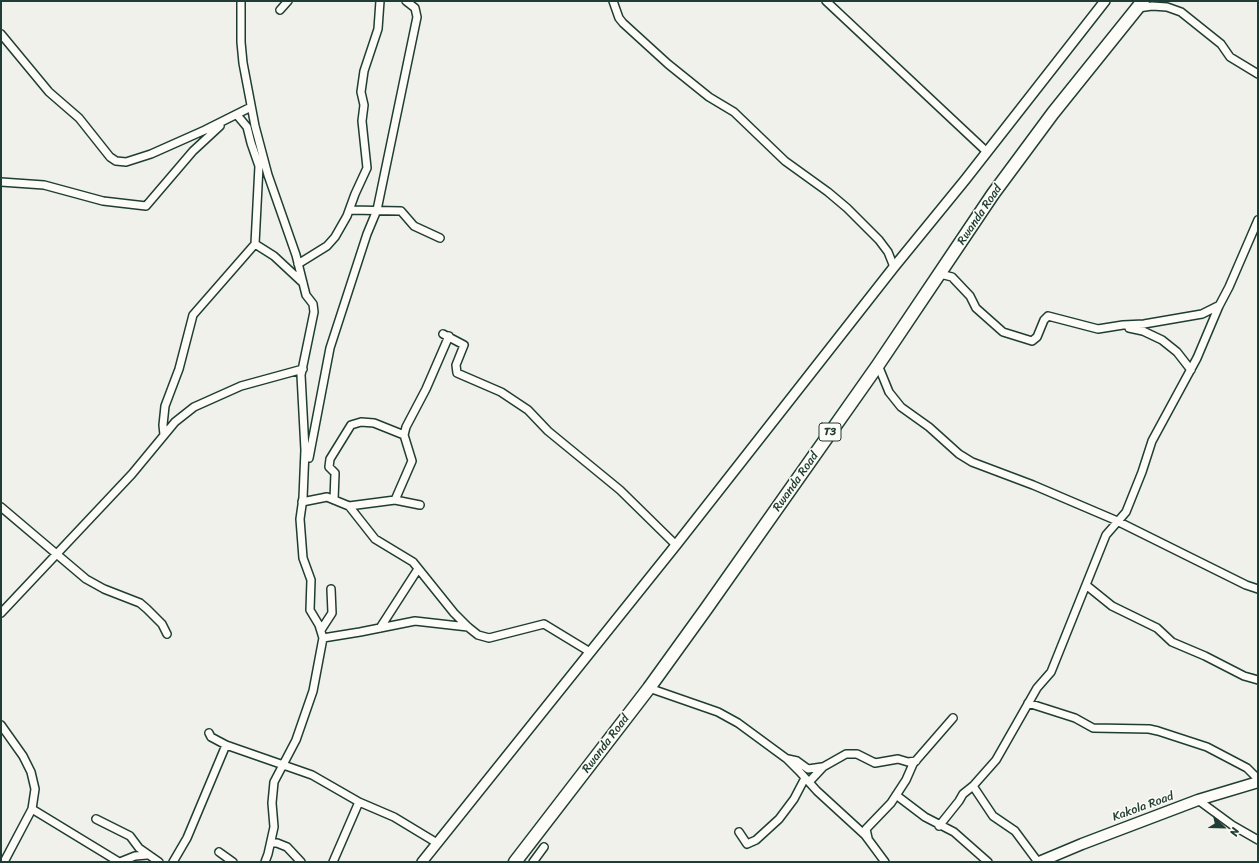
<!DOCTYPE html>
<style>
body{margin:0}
#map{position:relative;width:1259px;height:863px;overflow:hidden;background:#f0f1eb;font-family:Sriracha,sans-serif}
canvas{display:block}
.frame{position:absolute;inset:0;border:2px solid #1f3d34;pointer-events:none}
.north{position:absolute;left:1203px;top:807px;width:40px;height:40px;-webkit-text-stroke:3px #fdfcf7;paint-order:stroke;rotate:113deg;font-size:11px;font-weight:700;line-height:16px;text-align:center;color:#1f3d34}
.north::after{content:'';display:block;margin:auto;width:14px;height:18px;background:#1f3d34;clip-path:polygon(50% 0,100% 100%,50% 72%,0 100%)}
</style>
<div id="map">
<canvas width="1259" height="863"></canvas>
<div class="frame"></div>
<div class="north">N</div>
</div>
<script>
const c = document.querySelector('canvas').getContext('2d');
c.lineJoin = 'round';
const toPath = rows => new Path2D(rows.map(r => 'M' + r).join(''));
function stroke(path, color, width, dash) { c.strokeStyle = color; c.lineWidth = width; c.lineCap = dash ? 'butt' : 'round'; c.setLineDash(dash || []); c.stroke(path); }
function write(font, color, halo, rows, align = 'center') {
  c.font = font + ' Sriracha,sans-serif'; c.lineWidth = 3; c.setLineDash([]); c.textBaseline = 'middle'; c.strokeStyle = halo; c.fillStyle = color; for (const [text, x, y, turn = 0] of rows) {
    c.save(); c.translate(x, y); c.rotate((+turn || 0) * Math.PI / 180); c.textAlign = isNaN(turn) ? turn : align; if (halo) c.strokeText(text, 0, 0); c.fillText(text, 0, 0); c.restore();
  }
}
const minor = toPath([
 [241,1,241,42,243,63,255,126,268,175,296,255,306,295,313,304,314,312,301,375,305,450,303,498,300,519,303,558,311,580,310,610,319,625,323,638,313,691,296,740,274,782,272,803,274,827,268,854,265,862],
 [613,1,619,18,623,23,668,64,709,97,734,112,785,161,828,192,847,208,879,240,888,252,894,267],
 [826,1,987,152],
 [1138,8,1152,6,1167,7,1181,12,1221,44,1230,57,1258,74],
 [280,10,288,1],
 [1,34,49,92,79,118,110,157,116,161,126,162,151,154,205,130,251,107],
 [237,115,247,127,251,143,259,166,255,244,274,256,303,283],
 [1,182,44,185,103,201,146,206,193,151,220,126],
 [350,210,401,211,414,226,440,238],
 [298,264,327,246,335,237,347,216,355,194,367,168,362,121,364,105,361,92,364,71,378,29,380,1],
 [940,274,952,277,970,296,976,308,1003,332,1032,341,1037,337,1044,320,1048,316,1098,329,1123,325,1144,324,1202,314,1218,306],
 [1129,328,1143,331,1162,340,1177,352,1191,370],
 [443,334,464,345,456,365,457,373,501,392,528,410,548,431,620,490,676,545],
 [878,365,889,392,901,407,929,427,959,454,972,462,1033,485,1115,520,1246,585,1258,589],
 [164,435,163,425,165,406,179,369,193,315,255,244],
 [309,458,330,348,367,234,377,210,417,17,415,8,406,1],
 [303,498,302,502,327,497,349,506,375,539,413,562,454,613,468,627,478,635,489,638,544,624,590,652],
 [334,500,335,473,329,467,330,459,351,425,361,422,374,423,404,435],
 [395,500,412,461,404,435,406,427,426,389,449,336],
 [349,506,395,500,420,505],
 [1,507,86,579,104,589,140,603,147,609,162,624,167,634],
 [1086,585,1112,606,1157,628,1172,642,1205,656,1244,676,1258,680],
 [1,613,132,474,175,422,194,407,241,386,303,369],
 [380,628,418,569],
 [321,630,332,613,331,589],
 [323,638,360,632,415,621,468,627],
 [649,688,718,712,738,723,787,759,799,771,817,791,865,835,885,862],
 [1028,703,1075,718,1093,728,1149,729,1158,731,1207,747,1247,768,1258,779],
 [1,725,23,756,31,772,35,789,32,809,4,862],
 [209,733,211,737,226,745,312,775,359,802,394,817,437,843],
 [788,759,797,761,808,769,822,767],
 [809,782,823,767,846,754,857,754,875,763,898,759,908,762,916,761],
 [973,786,993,816,1015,831,1038,862],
 [896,795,925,817,954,832,988,862],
 [1198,800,1232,825,1258,840],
 [32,809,119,862],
 [96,819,130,836,139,848,159,862],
 [939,826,959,801,963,794,973,786,996,760,1037,688,1051,672,1106,535,1126,512,1142,472,1152,441,1197,358,1219,306,1229,287,1258,220],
 [739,832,747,844,756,840,779,819,794,799,805,778],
 [868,838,866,829,891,803,906,780,913,764,953,718],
 [271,843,277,843,287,847,301,862],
 [219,852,233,862],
 [120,862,135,856,147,855],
 [173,862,187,838,226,745],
 [333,862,359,802],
 [533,862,544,847]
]);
const tertiary = toPath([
 [422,862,676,545,894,267,965,180,1105,1]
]);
const secondary = toPath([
 [1039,862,1082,844,1198,800,1258,782]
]);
const trunk = toPath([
 [515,862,649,688,706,609,878,365,993,194,1053,113,1143,1]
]);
const shields = [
 [830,432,22]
];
const shieldNames = [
 ["T3",830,432]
];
const streetNames = [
 ["Rwanda Road",980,215,-56],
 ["Rwanda Road",796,482,-55],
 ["Rwanda Road",606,744,-53],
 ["Kakola Road",1143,807,-20]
];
stroke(minor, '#1f3d34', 10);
stroke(tertiary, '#1f3d34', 12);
stroke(secondary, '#1f3d34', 13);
stroke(trunk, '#1f3d34', 15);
stroke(minor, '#fdfcf7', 7);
stroke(tertiary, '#fdfcf7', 9);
stroke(secondary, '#fdfcf7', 10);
stroke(trunk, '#fdfcf7', 12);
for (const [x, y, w] of shields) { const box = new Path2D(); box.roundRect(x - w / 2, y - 9, w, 18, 3); c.fillStyle = '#fdfcf7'; c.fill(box); stroke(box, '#1f3d34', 1); }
write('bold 11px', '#1f3d34', null, shieldNames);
write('12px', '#1f3d34', '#fdfcf7', streetNames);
</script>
